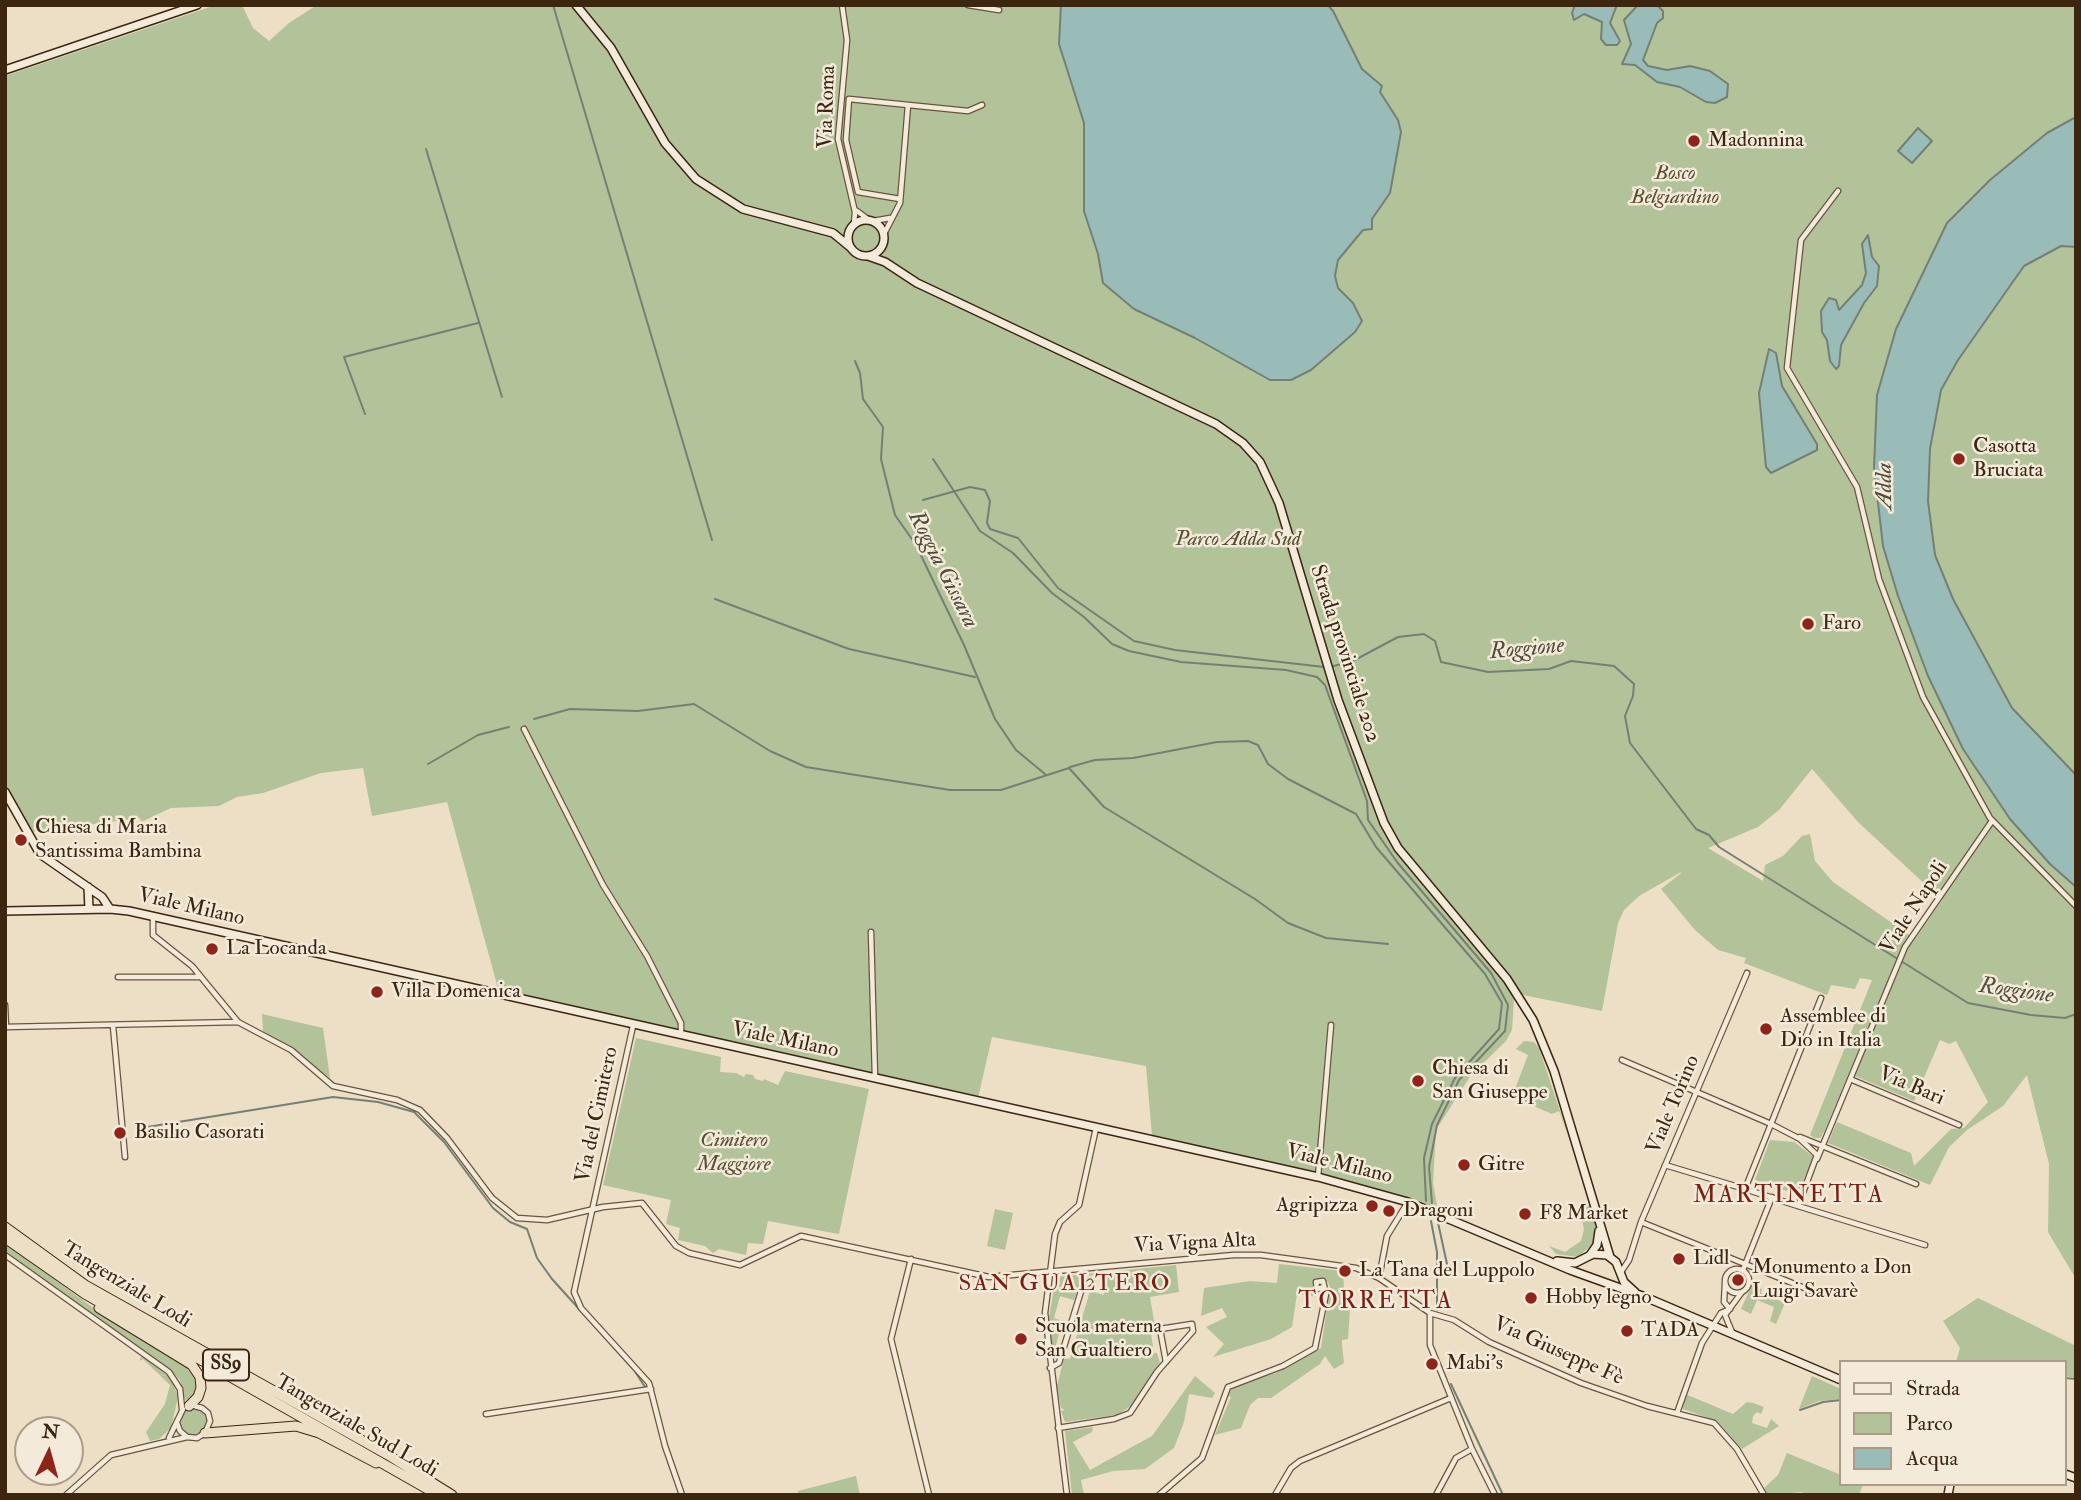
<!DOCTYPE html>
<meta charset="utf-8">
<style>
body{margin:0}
#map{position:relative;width:2081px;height:1500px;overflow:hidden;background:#eddec6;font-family:"IM FELL Double Pica",serif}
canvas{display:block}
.frame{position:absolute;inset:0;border:7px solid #3d2610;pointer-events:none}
.legend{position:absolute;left:1839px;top:1360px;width:228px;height:126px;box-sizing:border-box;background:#f3eada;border:2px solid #aa9c89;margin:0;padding:9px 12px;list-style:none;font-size:21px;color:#3d2610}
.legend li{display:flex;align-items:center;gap:14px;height:35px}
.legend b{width:35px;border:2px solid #aa9c89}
.north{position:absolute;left:14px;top:1416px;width:70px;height:70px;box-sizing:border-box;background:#f3eada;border:2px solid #aa9c89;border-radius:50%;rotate:5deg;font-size:19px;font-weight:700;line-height:28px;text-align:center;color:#3d2610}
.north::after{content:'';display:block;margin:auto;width:24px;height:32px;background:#8f2418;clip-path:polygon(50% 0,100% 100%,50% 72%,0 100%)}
</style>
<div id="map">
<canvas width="2081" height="1500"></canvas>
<div class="frame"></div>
<ul class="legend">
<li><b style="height:9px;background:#f3eada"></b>Strada</li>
<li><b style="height:19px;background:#b2c299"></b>Parco</li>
<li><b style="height:19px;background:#9abcb9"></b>Acqua</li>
</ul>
<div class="north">N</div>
</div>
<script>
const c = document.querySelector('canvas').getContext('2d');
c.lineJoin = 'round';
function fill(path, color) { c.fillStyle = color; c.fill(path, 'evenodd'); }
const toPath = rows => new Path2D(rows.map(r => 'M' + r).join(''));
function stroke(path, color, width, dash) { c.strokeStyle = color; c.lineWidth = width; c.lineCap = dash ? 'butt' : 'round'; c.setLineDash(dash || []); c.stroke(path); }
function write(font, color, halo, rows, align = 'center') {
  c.font = font + ' "IM FELL Double Pica",serif'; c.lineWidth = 5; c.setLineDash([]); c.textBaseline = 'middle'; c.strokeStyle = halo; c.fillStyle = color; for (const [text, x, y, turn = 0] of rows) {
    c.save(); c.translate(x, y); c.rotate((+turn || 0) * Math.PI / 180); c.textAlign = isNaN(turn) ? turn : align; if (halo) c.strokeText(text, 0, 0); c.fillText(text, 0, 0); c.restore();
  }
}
const green = toPath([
 [216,5,242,5,253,28,269,41,289,23,317,5,2076,5,2076,1279,2048,1232,2049,1164,2027,1075,2003,1106,1967,1130,1949,1147,1930,1185,1828,1143,1837,1122,1911,1153,1914,1166,1951,1129,1964,1128,1988,1102,1956,1041,1949,1044,1940,1040,1914,1101,1855,1076,1900,965,1896,961,1824,1132,1820,1138,1814,1138,1810,1135,1872,980,1860,978,1855,989,1831,985,1827,995,1744,963,1746,958,1718,950,1695,930,1661,889,1680,874,1681,872,1639,896,1624,910,1618,923,1602,1011,1523,995,1514,999,1512,1030,1506,1041,1471,1075,1436,1130,1433,1183,1438,1211,1397,1195,1320,1174,1152,1136,1146,1066,992,1037,978,1098,499,992,447,802,372,816,363,768,321,773,263,793,237,797,219,806,171,808,141,822,140,818,31,832,5,787,5,76],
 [1812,769,1858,822,1942,900,1915,939,1833,882,1815,861,1810,834,1802,836,1783,856,1765,865,1763,881,1708,848,1758,827,1779,810],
 [262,1014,323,1028,330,1078,263,1031],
 [636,1038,721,1057,720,1072,736,1073,744,1077,746,1074,753,1075,755,1079,763,1081,764,1079,778,1085,785,1071,869,1089,839,1234,768,1221,763,1244,748,1243,746,1255,719,1249,713,1253,705,1246,678,1240,680,1228,666,1224,671,1200,603,1185],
 [1524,1041,1534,1042,1539,1048,1572,1147,1559,1111,1552,1114,1524,1102,1527,1094,1515,1089,1528,1055,1516,1049],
 [1770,1140,1794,1142,1814,1157,1798,1192,1774,1189,1755,1180],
 [1582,1201,1589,1203,1596,1225,1595,1242,1578,1257,1556,1254,1549,1246,1565,1252,1581,1241,1584,1229,1579,1207],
 [995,1209,1013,1213,1005,1250,987,1246],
 [5,1243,104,1316,188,1366,195,1374,198,1389,192,1398,185,1400,180,1380,167,1367,30,1270,5,1250],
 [1279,1264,1343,1271,1345,1306,1350,1308,1348,1339,1342,1340,1342,1345,1344,1363,1334,1369,1325,1356,1320,1364,1271,1398,1258,1398,1250,1405,1241,1428,1215,1435,1231,1397,1227,1395,1234,1386,1276,1373,1321,1348,1330,1288,1328,1282,1320,1278,1314,1280,1313,1286,1321,1297,1297,1294,1292,1327,1271,1339,1213,1357,1224,1344,1206,1327,1227,1317,1222,1308,1201,1316,1204,1288,1250,1281,1277,1283],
 [1176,1265,1179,1292,1150,1297,1156,1333,1151,1334,1154,1353,1157,1353,1160,1363,1134,1404,1117,1415,1065,1422,1061,1411,1065,1410,1061,1408,1057,1386,1064,1358,1070,1359,1090,1291,1104,1295,1101,1274,1082,1277,1074,1300,1060,1296,1054,1318,1068,1323,1066,1328,1061,1327,1055,1348,1060,1350,1057,1359,1053,1358,1049,1317,1056,1277],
 [1752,1285,1762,1289,1761,1293,1785,1303,1776,1324,1770,1321,1774,1307,1757,1300,1751,1314,1741,1309],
 [1978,1298,2076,1346,2076,1378,2065,1376,2065,1362,1956,1362,1960,1348,1943,1321],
 [142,1356,172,1379,178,1397,171,1428,159,1439,150,1441,146,1432,165,1404,170,1385,143,1359,139,1361],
 [1195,1376,1215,1393,1212,1398,1189,1394,1184,1422,1174,1448,1145,1469,1113,1471,1081,1480,1084,1495,1072,1495,1065,1431,1093,1427,1092,1432,1073,1442,1090,1470,1152,1436],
 [1812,1376,1841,1389,1841,1399,1819,1401,1799,1409],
 [1685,1394,1733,1414,1747,1402,1753,1403,1764,1407,1761,1414,1757,1412,1753,1416,1752,1423,1767,1428,1771,1419,1779,1426,1742,1449,1717,1421,1683,1409],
 '180 1421a14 14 0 1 1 28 0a14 14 0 1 1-28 0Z',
 [1787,1453,1841,1475,1841,1484,1863,1484,1859,1495,1804,1495,1802,1492,1768,1495,1764,1488,1778,1475],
 [856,1476,860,1495,798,1495,798,1491]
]);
const water = toPath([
 [1061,5,1328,5,1333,11,1362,69,1382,86,1380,92,1398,120,1401,132,1390,193,1372,219,1372,229,1363,230,1338,260,1335,276,1338,288,1353,303,1362,321,1355,332,1311,370,1291,380,1270,380,1195,338,1134,309,1103,283,1098,254,1084,211,1084,123,1059,44,1061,5],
 [1575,5,1617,5,1610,23,1620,41,1617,45,1606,45,1601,39,1602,22,1584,14,1574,20,1572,13,1575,5],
 [1638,5,1657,5,1663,11,1663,18,1657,23,1643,60,1648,66,1667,70,1690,66,1710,71,1728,84,1727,97,1715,103,1706,102,1680,87,1657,82,1635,65,1622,64,1631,44,1624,20,1638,5],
 [2076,117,2076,247,2061,246,2024,266,1958,360,1941,390,1930,449,1928,501,1935,555,1953,599,2012,708,2076,775,2076,887,2050,864,2010,819,1963,749,1928,676,1898,596,1883,546,1874,468,1877,395,1896,329,1947,223,1990,180,2047,133,2076,117],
 [1918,128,1932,141,1912,163,1898,151,1918,128],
 [1868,235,1872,257,1879,266,1877,286,1864,303,1841,345,1839,366,1836,369,1830,361,1827,340,1822,332,1821,311,1829,298,1836,300,1839,310,1862,285,1866,273,1862,244,1868,235],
 [1769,349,1776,353,1782,386,1817,444,1817,450,1771,473,1766,467,1759,393,1769,349]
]);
const stream = toPath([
 [553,5,712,540],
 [426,149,502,397],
 [855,361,860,373,863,399,883,427,881,459,895,515,916,545,964,645,995,719,1016,750,1045,774],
 [365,414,344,357,478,323],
 [933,459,980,531,1013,553,1052,593,1084,617,1112,644,1129,651,1181,662,1286,670,1317,677,1325,685,1367,801,1368,820,1397,862,1491,973,1508,1005,1505,1031,1459,1080,1437,1125,1429,1167,1432,1203],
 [923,500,970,487,985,490,990,501,987,523,990,529,1018,538,1058,588,1134,641,1175,650,1324,667],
 [715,599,849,649,975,677],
 [1330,667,1353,661,1398,637,1424,634,1435,641,1441,662,1488,672,1549,669,1571,661,1614,666,1634,684,1633,696,1625,716,1630,743,1696,829,1709,835,1719,847,1968,1003,2031,1015,2065,1018,2076,1014],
 [534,719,570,709,638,711,694,704,770,751,806,767,950,790,1001,790,1069,768,1104,807,1255,899,1288,923,1326,938,1388,944],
 [428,764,478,735,509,727],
 [1070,767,1095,760,1133,758,1217,742,1248,741,1258,745,1268,764,1288,779,1356,814,1376,847,1485,974,1502,1003,1499,1029,1455,1078,1432,1124,1424,1158,1426,1201],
 [141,1128,333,1097,378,1102,414,1112,444,1142,493,1208,510,1222,527,1229,537,1258,552,1279,634,1370,645,1387],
 [1437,1218,1447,1264],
 [1431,1221,1437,1252,1437,1310],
 [1451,1273,1453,1277],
 [2065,1378,2076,1379],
 [1451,1384,1503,1495],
 [1800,1410,1823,1402,1841,1400]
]);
const street = toPath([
 [842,5,847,40,838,139,855,212,854,224],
 [968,5,999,10],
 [1838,191,1801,240,1787,368,1857,487,1879,579,1923,697,1990,818,2076,906],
 [900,199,858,192,846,140,849,99,968,111,982,105],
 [857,211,869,220],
 [873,221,890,218],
 [884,234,900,203,908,105],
 [524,729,603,885,647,956,681,1023,681,1035],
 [153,917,153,935,192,966,238,1022,291,1050,333,1086,397,1100,420,1110,447,1138,492,1198,517,1218,547,1220,603,1207,642,1203,676,1246,689,1253,740,1265,801,1236,989,1277,1234,1255,1261,1255,1356,1268,1379,1278,1430,1313,1454,1320,1489,1342,1581,1383,1647,1406,1714,1423,1737,1449,1764,1495],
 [871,932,875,1077],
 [118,977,200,977],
 [5,1005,6,1027],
 [113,1026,125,1157],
 [633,1026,574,1292,581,1308,649,1383,665,1446,682,1495],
 [5,1027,238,1022],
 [1622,1060,1771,1124,1821,998],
 [1850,1079,1959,1125],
 [1771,1124,1800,1139,1817,1155,1798,1206,1745,1189,1771,1124],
 [1800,1137,1916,1184],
 [1817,1159,1905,947,1992,821],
 [1665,1165,1745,1189],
 [1318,1177,1331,1025],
 [1798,1206,1925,1245],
 [1641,1222,1812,1291],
 [5,1255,169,1372,180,1389,182,1409],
 [911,1259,891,1339,929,1495],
 '1725 1281a12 12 0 1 1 24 0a12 12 0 1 1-24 0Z',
 [1743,1270,1772,1197],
 [1621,1272,1629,1260,1641,1222,1747,973],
 [1379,1278,1387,1236,1408,1202],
 [1725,1282,1724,1302,1730,1309],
 [1430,1313,1430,1345,1472,1449,1495,1495],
 [1732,1332,1725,1315,1742,1292],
 [1050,1368,1059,1363,1082,1288,1090,1282],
 [1677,1413,1702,1343,1721,1313,1730,1309],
 [486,1414,651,1389],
 [177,1423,180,1431,187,1437,197,1438,205,1433,210,1421,208,1413,202,1408,191,1405],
 [1058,1428,1114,1419,1130,1413,1157,1372,1193,1331,1192,1324,1160,1329,1166,1362],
 [169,1438,183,1409],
 [66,1495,111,1455,187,1437],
 [1067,1495,1045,1313,1055,1234,1060,1222,1079,1205,1096,1128],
 [1159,1495,1202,1458,1228,1387,1283,1366,1315,1348,1326,1294,1323,1281,1316,1282,1317,1289,1324,1287],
 [1275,1495,1291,1468,1300,1461,1451,1398],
 [1436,1495,1456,1458,1472,1449]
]);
const secondary = toPath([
 [576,5,611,48,665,143,696,179,743,209,833,233,850,247],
 [5,70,197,5],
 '848 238a18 18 0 1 1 36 0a18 18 0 1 1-36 0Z',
 [868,256,885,262,917,283,1216,424,1243,443,1260,462,1279,503,1338,700,1384,823,1398,848,1507,979,1533,1020,1554,1071,1610,1257],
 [5,792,40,854,102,897,110,909],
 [88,887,89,909],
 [5,911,110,909,129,911,1318,1177,1408,1202,1570,1270,1648,1298],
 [1590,1255,1597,1245,1599,1231],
 [1557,1261,1575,1263,1593,1254,1607,1255,1616,1262,1624,1282,1635,1292],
 [1645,1297,1841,1380],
 [2065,1474,2076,1478],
 [1948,1495,1950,1484]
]);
const highway = toPath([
 [5,1227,85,1285,388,1455,452,1495],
 [5,1238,85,1294,438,1495],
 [99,1308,192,1365,200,1377,201,1388,198,1397,189,1406],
 [205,1433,296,1426,319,1433,376,1463]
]);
const markers = [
 [1694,141,7,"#8f2418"],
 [1959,459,7,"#8f2418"],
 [1808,624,7,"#8f2418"],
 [21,840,7,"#8f2418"],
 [212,949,7,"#8f2418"],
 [377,992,7,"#8f2418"],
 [1766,1029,7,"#8f2418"],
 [1418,1081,7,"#8f2418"],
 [120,1133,7,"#8f2418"],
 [1464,1165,7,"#8f2418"],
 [1372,1206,7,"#8f2418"],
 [1389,1211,7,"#8f2418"],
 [1525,1214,7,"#8f2418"],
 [1679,1259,7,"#8f2418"],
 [1345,1271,7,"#8f2418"],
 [1738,1280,7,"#8f2418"],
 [1531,1298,7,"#8f2418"],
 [1627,1331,7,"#8f2418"],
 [1021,1339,7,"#8f2418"],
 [1432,1364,7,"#8f2418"]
];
const shields = [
 [226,1365,46]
];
const shieldNames = [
 ["SS9",226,1365]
];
const streetNames = [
 ["Via Roma",828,107,-88],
 ["Strada provinciale 202",1344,654,72],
 ["Viale Milano",191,908,13],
 ["Viale Napoli",1915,908,-57],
 ["Viale Milano",785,1041,12],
 ["Via Bari",1911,1087,23],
 ["Viale Torino",1674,1105,-67],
 ["Via del Cimitero",598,1115,-78],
 ["Viale Milano",1339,1165,14],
 ["Via Vigna Alta",1195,1244,-3],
 ["Tangenziale Lodi",126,1286,31],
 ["Via Giuseppe Fè",1558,1352,24],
 ["Tangenziale Sud Lodi",356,1427,30]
];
const poiNames = [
 ["Madonnina",1708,141],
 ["Casotta",1973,447],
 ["Bruciata",1973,471],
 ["Faro",1822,624],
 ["Chiesa di Maria",35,828],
 ["Santissima Bambina",35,852],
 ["La Locanda",226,949],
 ["Villa Domenica",391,992],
 ["Assemblee di",1780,1017],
 ["Dio in Italia",1780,1041],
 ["Chiesa di",1432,1069],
 ["San Giuseppe",1432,1093],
 ["Basilio Casorati",134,1133],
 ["Gitre",1478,1165],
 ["Agripizza",1358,1206,"right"],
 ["Dragoni",1403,1211],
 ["F8 Market",1539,1214],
 ["Lidl",1693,1259],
 ["Monumento a Don",1752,1268],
 ["Luigi Savarè",1752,1292],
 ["La Tana del Luppolo",1359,1271],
 ["Hobby legno",1545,1298],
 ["Scuola materna",1035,1327],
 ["San Gualtiero",1035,1351],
 ["TADA",1641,1331],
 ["Mabi’s",1446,1364]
];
const parkNames = [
 ["Bosco",1675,174],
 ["Belgiardino",1675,198],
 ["Parco Adda Sud",1238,540],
 ["Cimitero",734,1141],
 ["Maggiore",734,1165]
];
const waterNames = [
 ["Adda",1886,486,-91],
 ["Roggia Gissara",942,570,63],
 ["Roggione",1527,650,-5],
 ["Roggione",2016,992,8]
];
const neighbourhoodNames = [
 ["SAN GUALTERO",1065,1285]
];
const quarterNames = [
 ["MARTINETTA",1789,1197],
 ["TORRETTA",1376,1303]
];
fill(green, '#b2c299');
fill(water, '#9abcb9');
stroke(water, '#758075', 2);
stroke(stream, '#758075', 2);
stroke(street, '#69543e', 7);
stroke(secondary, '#3d2610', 10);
stroke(highway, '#3d2610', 11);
stroke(street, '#f3eada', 4.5);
stroke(secondary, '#f3eada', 7);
stroke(highway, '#eddec6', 9);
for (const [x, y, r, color] of markers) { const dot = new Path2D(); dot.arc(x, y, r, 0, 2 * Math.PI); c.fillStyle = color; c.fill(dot); stroke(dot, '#f3eada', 2.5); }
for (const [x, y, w] of shields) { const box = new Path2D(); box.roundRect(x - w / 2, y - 15.5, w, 31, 5); c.fillStyle = '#f3eada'; c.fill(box); stroke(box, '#3d2610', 2); }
write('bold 19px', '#3d2610', null, shieldNames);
write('21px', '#3d2610', '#f3eada', streetNames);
write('21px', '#3d2610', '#f3eada', poiNames, 'left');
write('italic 21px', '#5a4d32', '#f3eada', parkNames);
write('italic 23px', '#544c3a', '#f3eada', waterNames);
c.letterSpacing = '2px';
write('23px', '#7a1f14', '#f3eada', neighbourhoodNames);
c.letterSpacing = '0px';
c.letterSpacing = '2px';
write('24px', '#7a1f14', '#f3eada', quarterNames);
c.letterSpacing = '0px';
</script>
